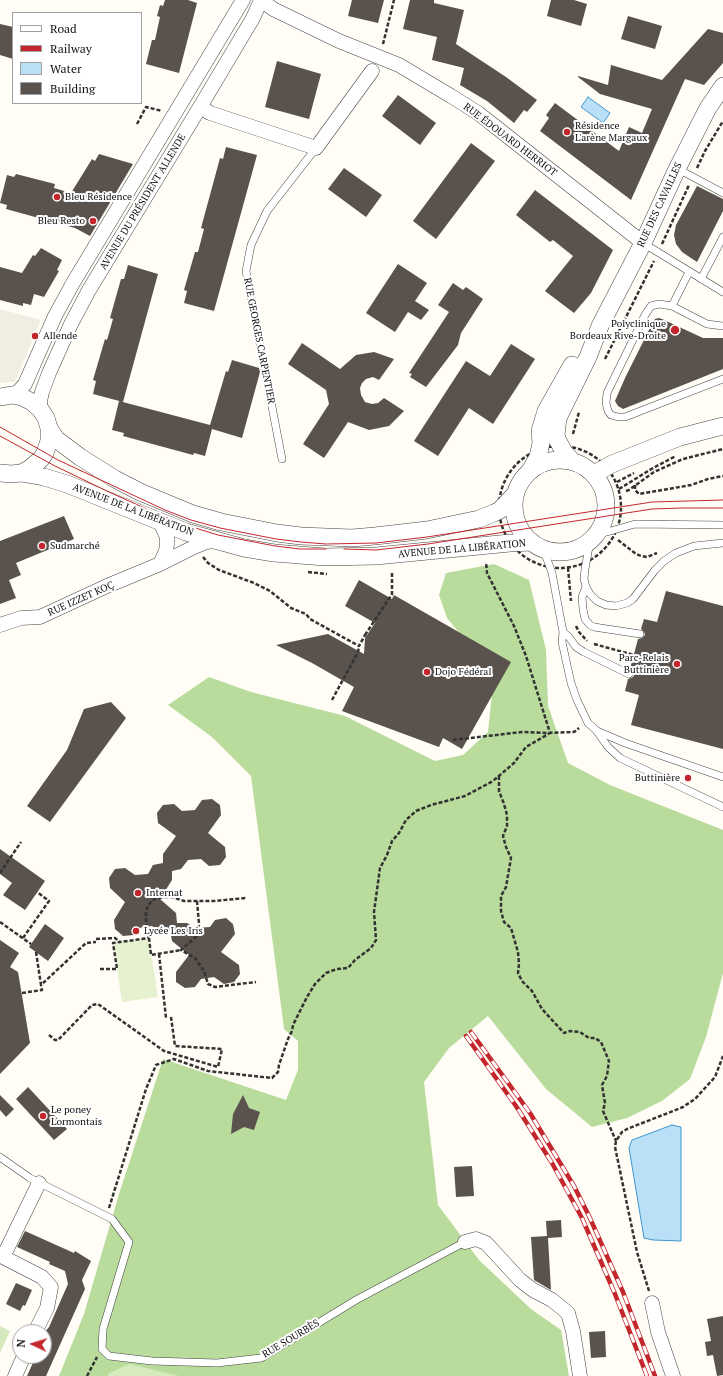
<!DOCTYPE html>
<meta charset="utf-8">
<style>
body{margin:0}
#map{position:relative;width:723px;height:1376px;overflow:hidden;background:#fffdf5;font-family:"PT Serif",serif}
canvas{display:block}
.legend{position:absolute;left:12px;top:12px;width:130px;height:92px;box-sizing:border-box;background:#fff;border:1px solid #a0a0a0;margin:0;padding:5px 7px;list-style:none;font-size:12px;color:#111}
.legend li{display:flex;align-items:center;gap:8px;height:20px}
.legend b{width:20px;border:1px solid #a0a0a0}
.north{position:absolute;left:12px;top:1324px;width:40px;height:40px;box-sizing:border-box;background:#fff;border:1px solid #a0a0a0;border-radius:50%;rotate:274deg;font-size:11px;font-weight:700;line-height:16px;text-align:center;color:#111}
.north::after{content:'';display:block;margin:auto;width:14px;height:18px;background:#c4262e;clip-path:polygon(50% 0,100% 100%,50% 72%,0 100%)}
</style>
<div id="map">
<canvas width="723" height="1376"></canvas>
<ul class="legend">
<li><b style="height:5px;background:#fff"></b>Road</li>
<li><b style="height:5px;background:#c4262e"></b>Railway</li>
<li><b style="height:11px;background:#b9e0f7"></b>Water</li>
<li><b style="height:11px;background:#5a524d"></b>Building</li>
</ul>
<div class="north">N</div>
</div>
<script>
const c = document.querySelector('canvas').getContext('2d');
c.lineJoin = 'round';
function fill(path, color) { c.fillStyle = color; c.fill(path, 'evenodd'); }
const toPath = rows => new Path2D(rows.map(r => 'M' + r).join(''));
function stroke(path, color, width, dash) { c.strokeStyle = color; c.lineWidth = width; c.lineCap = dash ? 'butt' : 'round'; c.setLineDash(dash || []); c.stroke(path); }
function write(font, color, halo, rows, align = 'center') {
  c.font = font + ' "PT Serif",serif'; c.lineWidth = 4; c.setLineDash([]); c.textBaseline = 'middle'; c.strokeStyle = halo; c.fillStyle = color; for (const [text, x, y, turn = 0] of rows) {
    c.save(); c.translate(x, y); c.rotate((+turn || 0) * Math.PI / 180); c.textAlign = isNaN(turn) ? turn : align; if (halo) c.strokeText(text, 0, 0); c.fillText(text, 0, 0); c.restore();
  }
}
const green = toPath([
 [0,1326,10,1331,0,1353],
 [129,1364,177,1375,179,1376,108,1376,108,1374]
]);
const forest = toPath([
 [494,564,529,580,546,650,548,706,568,763,610,785,723,830,723,973,706,1037,690,1079,662,1101,627,1118,592,1127,546,1089,488,1016,449,1048,424,1082,438,1205,479,1260,531,1309,561,1330,569,1376,179,1376,129,1364,108,1374,108,1376,59,1376,84,1314,119,1194,163,1059,286,1100,298,1070,298,1041,284,1029,251,776,212,737,168,705,209,677,251,692,345,716,435,761,463,755,488,732,494,675,447,618,439,595,446,573]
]);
const pitch = toPath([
 [149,938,158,997,122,1002,113,943]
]);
const plaza = toPath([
 [0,309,41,320,15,382,0,383]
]);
const water = toPath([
 [588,97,610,113,603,123,581,107,588,97],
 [672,1125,681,1127,681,1241,653,1240,644,1238,629,1148,632,1140,672,1125]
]);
const building = toPath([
 [165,0,188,0,197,3,179,73,146,64,152,40,155,40,160,17,157,16,160,5,163,6],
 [352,0,384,0,378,23,348,16],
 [410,0,434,0,434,3,464,10,456,44,506,77,537,100,527,112,524,110,514,123,487,101,460,85,464,68,432,60,437,37,403,29],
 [551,0,574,0,587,4,581,26,547,16],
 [628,16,662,26,655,49,621,39],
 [0,24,13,27,13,59,0,55],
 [708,29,723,33,723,63,704,85,685,79,631,200,540,131,549,118,546,115,555,103,619,151,629,127,642,133,652,109,600,94,578,77,578,76,608,85,611,65,662,80],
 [277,61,321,74,309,119,265,107],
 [398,95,436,123,420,145,382,116],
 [471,143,495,161,436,239,413,221],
 [226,147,257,155,214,311,184,303,187,291,184,290,195,252,198,252,204,229,201,228,220,158,223,159],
 [99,154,133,164,90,236,75,228,6,209,7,205,0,203,7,175,14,177,16,174,55,184,54,188,71,193,92,159,95,161],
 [344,168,382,195,366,217,328,189],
 [697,186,723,199,723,211,697,262,682,252,676,244,674,235,676,225],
 [535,190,613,250,591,293,574,313,545,291,573,256,553,240,550,242,516,215],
 [41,248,62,260,57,270,59,271,44,297,34,294,31,305,23,303,23,306,0,300,0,267,22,273,33,255,35,256],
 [398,264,427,283,415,301,429,310,421,320,408,312,395,332,366,313],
 [128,265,158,274,123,402,93,394,96,381,93,380,105,339,107,340,113,319,110,318,121,279,124,279],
 [453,283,463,290,466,287,483,299,461,333,458,345,426,387,410,377,412,374,409,373,449,312,438,305],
 [659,318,662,319,703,338,723,338,723,369,623,409,618,406,615,401,625,378,653,322,655,319],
 [302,343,340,369,356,355,374,352,394,359,379,380,373,377,366,379,362,383,360,388,361,395,365,402,372,404,378,403,384,398,404,411,389,426,369,430,348,422,324,458,303,444,329,404,326,390,288,364],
 [511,344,535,359,493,424,469,408,438,456,414,441,466,361,490,376],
 [232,360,259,368,260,372,242,438,212,429,205,456,194,453,193,455,123,436,124,433,112,430,119,401,210,425,226,371,228,372],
 [64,516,74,539,16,563,21,575,9,580,16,598,0,604,0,541],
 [359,580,392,599,394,595,511,662,462,749,443,738,439,747,342,711,354,687,312,663,276,645,328,634,364,654,365,638,375,623,345,606],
 [666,591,723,606,723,749,631,725,639,695,625,691,628,679,631,678,634,676,633,672,630,669,638,639,642,638,645,635,644,632,641,629,644,619,657,622],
 [111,702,126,718,50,822,27,806,67,750,84,709],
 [212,799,220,805,221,815,208,833,225,847,226,857,220,865,209,866,201,859,188,860,181,869,172,871,172,880,160,899,176,913,177,923,187,923,195,928,210,927,215,920,226,918,233,924,235,934,221,952,239,965,240,974,234,982,224,984,214,977,201,979,195,987,185,988,176,982,176,972,189,955,172,941,170,931,160,932,152,926,138,928,134,935,123,936,115,929,114,920,125,902,110,888,109,878,115,869,125,868,135,875,148,874,153,865,163,863,163,854,176,836,158,823,157,813,163,805,174,804,182,811,195,810,202,800],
 [0,849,45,881,25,910,3,895,12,883,0,874],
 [45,924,64,938,48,961,29,947],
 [0,940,19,953,10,967,18,972,30,1043,0,1074],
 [28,1087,67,1129,54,1140,16,1099],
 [0,1095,14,1109,6,1117,0,1110],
 [243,1095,249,1108,260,1112,254,1130,244,1127,231,1134,233,1114],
 [472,1166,474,1196,456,1197,454,1167],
 [561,1220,562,1237,548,1238,551,1290,534,1280,531,1237,547,1236,546,1221],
 [25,1231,74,1253,75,1251,91,1261,82,1280,85,1289,46,1376,27,1376,36,1356,44,1356,44,1333,49,1327,68,1284,65,1271,49,1264,50,1262,17,1247],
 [16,1283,32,1290,25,1306,23,1305,20,1311,6,1304],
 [723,1316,723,1375,717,1376,713,1355,707,1356,705,1342,711,1341,707,1319],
 [605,1331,606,1357,591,1358,589,1332]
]);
const path = toPath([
 [383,44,394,0],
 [137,124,146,107,162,111],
 [697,168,705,151,723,121],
 [662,244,689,185],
 [605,359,654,261],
 [573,434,579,412],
 '499 507a61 61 0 1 1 122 0a61 61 0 1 1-122 0Z',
 [617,482,634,473],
 [635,485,635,490,639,494,691,485,708,479,723,476],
 [619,489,653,468,676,456],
 [626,491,629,490,654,472,683,459,723,449],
 [618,540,636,554,641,556,647,557,657,553],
 [203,557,208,563,219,570,254,583,270,591,291,608,306,614,310,619,359,646,365,635,366,636],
 [568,568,571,601],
 [308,572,327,574],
 [576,626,579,632,587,641],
 [365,635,392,594,392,571],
 [594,644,634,655],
 [332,700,358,652,359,646],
 [453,740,522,732,546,733,574,732,579,728],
 [499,776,499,791,504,804,507,815,507,826,503,836,506,847,511,858,506,887,501,896,501,911,504,922,511,928,518,952,519,964,518,973,522,981,532,991,542,1009,564,1033,570,1031,580,1032,589,1038,595,1038,601,1042,609,1061,607,1076,602,1085,605,1103,603,1111,616,1141],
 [0,873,21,842],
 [197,901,199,924,198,935,181,950,195,958,204,971,208,984,215,987,256,982],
 [0,922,31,944],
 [23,938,49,901,37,892],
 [149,938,151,955,181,950],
 [96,939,115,938,120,942],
 [36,952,41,985,86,943,96,942],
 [159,954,166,1018],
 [100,969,117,969,113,943,149,938,146,920,146,910,152,900,163,897,172,897,184,901,214,901,246,898],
 [22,993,42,990,41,985],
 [49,1035,55,1040,58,1040,92,1005,98,1004,164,1051,218,1067,222,1049,175,1046,171,1017],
 [109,1208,146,1089,156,1065,174,1059,208,1071,272,1078,278,1072,279,1065,288,1039,292,1031,293,1025,307,997,315,984,326,973,337,969,348,968,355,960,371,948,376,940,374,912,380,868,387,855,392,841,399,833,406,820,416,811,431,805,465,796,493,781,514,763,526,747,550,733,526,656,514,626,487,573,486,562],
 [649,1291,637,1252,615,1147,616,1141,622,1132,627,1129,668,1113,683,1107,695,1099,715,1077,723,1056],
 [87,1376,97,1357]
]);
const service = toPath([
 [678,169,723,193],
 [643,243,723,292],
 [689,272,672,306,659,304,651,306,645,315,607,393,606,403,608,411,611,415,618,417,625,417,723,379],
 [701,279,723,237],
 [672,306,707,324,723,326],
 [282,459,246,271,251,245,267,211,316,148],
 [598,532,607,532,635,524,723,525],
 [590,541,585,569,584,579,586,587,590,594,597,601,606,605,616,606,627,603,633,599,655,570,664,561,676,553,694,546,723,543],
 [541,548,547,559,552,573,563,632,562,642,571,683,577,700,588,723,596,730,608,747,620,758,723,807],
 [586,587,582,597,583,609,585,619,590,625,594,627,640,634],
 [563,632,569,637,576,647,584,652,629,674],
 [597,731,625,743,723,777],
 [0,1157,30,1178,112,1219,129,1242,103,1329,102,1349,109,1356,152,1361,217,1363,261,1358,356,1300,465,1242]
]);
const minor = toPath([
 [261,0,273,9,339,41,399,65,451,96,478,113,643,243],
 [200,107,210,113,316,148,372,71],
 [12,395,19,391,25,384,55,316,73,283,243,0],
 [40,409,40,401,42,392,49,373,71,324,89,290,200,107,253,18,261,0],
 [160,522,167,537,167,544,166,551,160,564],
 [0,625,21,618,40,617,107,586,160,564,194,547,206,542,216,541],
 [465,1242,476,1239,486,1243,520,1280,533,1290,552,1300,568,1313,573,1331,580,1376],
 [652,1303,658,1332,673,1376],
 [35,1332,47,1308,51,1287,42,1277,3,1257,39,1183],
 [15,1376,24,1356]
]);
const tertiary = toPath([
 [0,397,12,395,22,397,32,402,40,409,46,418,49,428,49,441,45,453,41,459,29,469,21,473,11,474,0,473],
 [49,428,56,439,80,457,115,479,140,492,193,514,221,522,277,533,301,536,352,538,375,536,427,530,479,519,494,513,500,510,516,493],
 '514 506a46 46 0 1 1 92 0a46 46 0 1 1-92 0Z',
 [573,462,564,452,558,441,556,435,558,418,588,357,600,326,643,243,677,169,708,108,723,86],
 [530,471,538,457,541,443,540,431,546,411,572,365],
 [21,473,44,477,67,484,186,532,244,548,274,553,325,557,376,556,510,543,532,542],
 [594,474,612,464,680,437,723,426]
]);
const tram = toPath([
 [0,427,58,460,165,510,191,520,220,528,276,539,301,542,326,544,376,543,427,537,652,502,723,500],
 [0,436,55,466,109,492,162,516,189,526,218,535,275,546,300,549,326,549],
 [344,549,376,550,428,544,652,509,682,508,723,508]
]);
const rail = toPath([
 [471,1032,530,1113,574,1186,589,1216,623,1292,655,1376],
 [466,1036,516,1106,530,1128,552,1163,582,1218,615,1294,647,1376]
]);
const markers = [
 [567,132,4,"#c4262e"],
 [57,197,4,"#c4262e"],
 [93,221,4,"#c4262e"],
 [675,330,5,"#c4262e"],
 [35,336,4,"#c4262e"],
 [42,546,4,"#c4262e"],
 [677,664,4,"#c4262e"],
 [427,672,4,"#c4262e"],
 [688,778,4,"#c4262e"],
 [138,893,4,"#c4262e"],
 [136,931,4,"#c4262e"],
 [43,1116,4,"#c4262e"]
];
const poiNames = [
 ["Résidence",575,126],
 ["L'arène Margaux",575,138],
 ["Bleu Résidence",65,197],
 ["Bleu Resto",85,221,"right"],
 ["Polyclinique",666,324,"right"],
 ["Bordeaux Rive-Droite",666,336,"right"],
 ["Allende",43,336],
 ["Sudmarché",50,546],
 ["Parc-Relais",669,658,"right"],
 ["Buttinière",669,670,"right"],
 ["Dojo Fédéral",435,672],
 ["Buttinière",680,778,"right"],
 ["Internat",146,893],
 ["Lycée Les Iris",144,931],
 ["Le poney",51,1110],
 ["Lormontais",51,1122]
];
const streetNames = [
 ["RUE ÉDOUARD HERRIOT",510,140,37],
 ["AVENUE DU PRÉSIDENT ALLENDE",143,202,-59],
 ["RUE DES CAVAILLES",660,205,-65],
 ["RUE GEORGES CARPENTIER",259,341,79],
 ["AVENUE DE LA LIBÉRATION",133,510,21],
 ["AVENUE DE LA LIBÉRATION",462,549,-5],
 ["RUE IZZET KOÇ",81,599,-24],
 ["RUE SOURBÈS",291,1339,-31]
];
fill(green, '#d5ebbd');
fill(forest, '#b9dc9c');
fill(pitch, '#e6f2cf');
fill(plaza, '#f1ede2');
fill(water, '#b9e0f7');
stroke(water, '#3f96cf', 1);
fill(building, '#5a524d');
stroke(service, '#444', 8);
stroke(minor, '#444', 15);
stroke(tertiary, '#444', 18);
stroke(path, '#333', 2.5, [4, 2]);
stroke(service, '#fff', 7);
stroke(minor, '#fff', 14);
stroke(tertiary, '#fff', 17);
stroke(tram, '#c4262e', 1);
stroke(rail, '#c4262e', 4.5);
stroke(rail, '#fff', 3, [9]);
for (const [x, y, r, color] of markers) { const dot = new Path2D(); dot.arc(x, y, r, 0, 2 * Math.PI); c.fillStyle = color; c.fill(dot); stroke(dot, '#fff', 1.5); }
write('10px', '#111', '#fff', poiNames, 'left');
write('10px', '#111', '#fff', streetNames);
</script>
